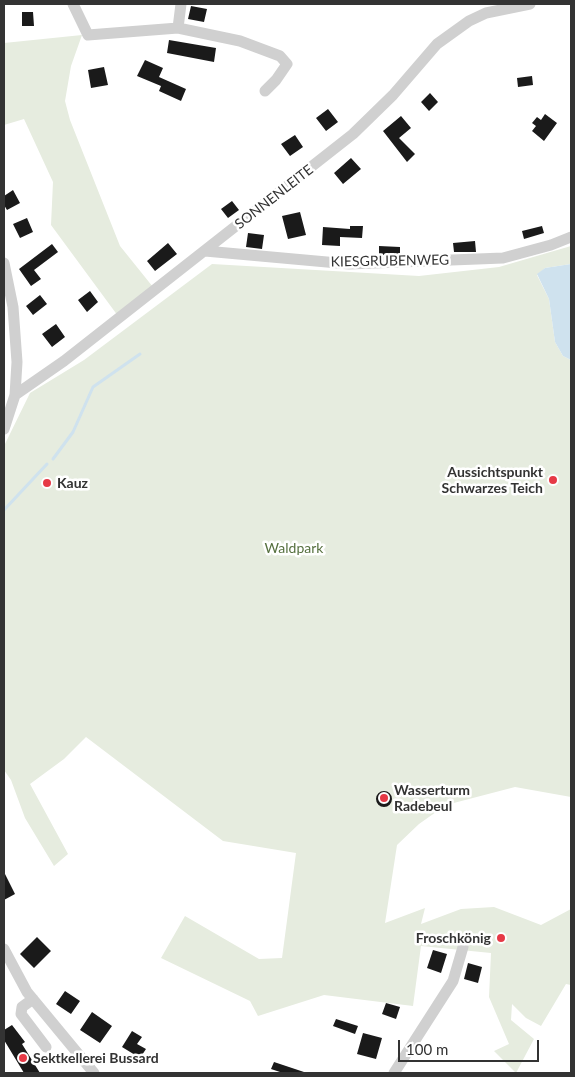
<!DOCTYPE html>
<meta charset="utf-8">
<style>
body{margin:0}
#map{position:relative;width:575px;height:1077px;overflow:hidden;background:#fff;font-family:Lato,sans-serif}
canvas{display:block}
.frame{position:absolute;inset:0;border:5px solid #333;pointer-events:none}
.scale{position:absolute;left:398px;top:1040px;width:141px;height:22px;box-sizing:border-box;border:2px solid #333;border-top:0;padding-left:6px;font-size:15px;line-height:18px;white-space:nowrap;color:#333;-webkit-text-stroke:4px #fff;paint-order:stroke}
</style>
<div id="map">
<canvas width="575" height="1077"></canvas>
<div class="frame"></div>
<div class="scale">100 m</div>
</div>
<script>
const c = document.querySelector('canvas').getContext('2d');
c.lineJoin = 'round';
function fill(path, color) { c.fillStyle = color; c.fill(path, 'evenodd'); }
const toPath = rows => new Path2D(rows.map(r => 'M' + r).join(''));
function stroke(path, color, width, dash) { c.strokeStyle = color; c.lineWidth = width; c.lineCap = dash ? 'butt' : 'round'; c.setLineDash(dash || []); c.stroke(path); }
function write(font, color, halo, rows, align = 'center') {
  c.font = font + ' Lato,sans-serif'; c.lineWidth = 5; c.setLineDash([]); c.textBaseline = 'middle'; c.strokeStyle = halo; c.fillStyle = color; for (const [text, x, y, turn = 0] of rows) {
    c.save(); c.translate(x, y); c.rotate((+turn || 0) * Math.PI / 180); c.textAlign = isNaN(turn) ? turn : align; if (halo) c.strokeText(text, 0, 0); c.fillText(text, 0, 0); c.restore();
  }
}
const green = toPath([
 [82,35,71,66,65,101,70,120,120,246,153,287,118,316,51,225,53,182,24,119,4,125,4,43],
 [571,246,571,264,545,268,537,275,549,299,555,342,563,356,571,360,571,797,515,787,446,805,419,824,397,845,385,923,425,908,421,924,461,909,494,907,541,925,571,909,571,985,566,984,541,1026,526,1018,512,1004,511,1020,534,1039,516,1073,494,1051,509,1044,489,997,491,953,421,946,413,1006,324,995,258,1016,250,1001,161,958,185,916,259,959,282,958,296,853,223,841,86,737,64,759,30,784,68,854,54,866,25,818,11,780,4,770,4,446,30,393,84,360,212,264,419,276,499,267]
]);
const water = toPath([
 [571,264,571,360,563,356,555,342,549,299,537,274,545,268]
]);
const stream = toPath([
 [53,459,73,432,93,387,140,354],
 [4,510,47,464]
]);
const building = toPath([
 [191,6,207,9,204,22,188,19],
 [22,12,33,12,34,26,22,26],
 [169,40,216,48,214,62,167,53],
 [145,60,163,68,159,77,186,89,181,101,159,91,161,86,137,76],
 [104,67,108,85,91,88,88,70],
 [532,76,533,85,518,87,517,78],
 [430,93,438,102,429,111,421,102],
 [328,109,338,122,326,131,316,118],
 [545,114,557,123,544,141,532,131,536,126,532,123,537,117,541,120],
 [401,116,411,128,399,138,415,154,407,162,383,131],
 [295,135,303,147,290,156,281,144],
 [351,158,361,169,343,184,334,173],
 [13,190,20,203,7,210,4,205,4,196],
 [232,201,239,210,228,218,221,209],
 [300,212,306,235,288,239,282,216],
 [27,218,33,232,20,238,13,224],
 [350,226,363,226,362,238,340,237,340,246,322,245,323,227,350,229],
 [542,226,544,233,524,239,522,231],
 [248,233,264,235,262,249,246,247],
 [475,241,476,252,454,252,453,243],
 [168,243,177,254,155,271,147,261],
 [52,244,58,252,34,270,41,279,31,286,19,269],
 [379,246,400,247,400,255,379,255],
 [90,291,98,302,87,312,78,300],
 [40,295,47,304,33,315,26,306],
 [56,324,65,337,52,347,42,334],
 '376 799a8 8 0 1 1 16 0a8 8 0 1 1-16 0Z',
 [4,872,15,894,4,900],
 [37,937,51,951,34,968,20,954],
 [433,950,447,954,441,973,427,968],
 [468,963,482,967,478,983,464,979],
 [65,991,80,1001,71,1014,56,1004],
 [386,1003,400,1007,396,1019,382,1014],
 [92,1012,112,1026,100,1043,80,1030],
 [336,1019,358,1026,355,1034,333,1026],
 [12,1025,25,1042,22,1044,40,1073,24,1073,4,1040,4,1030],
 [132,1031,142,1037,137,1044,146,1049,140,1058,122,1047],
 [363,1033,382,1038,376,1059,357,1054],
 [274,1062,304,1072,304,1073,283,1073,271,1069]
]);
const minor = toPath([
 [73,4,88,35,178,28,240,41,280,56,287,64,276,80,265,91],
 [178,28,181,4],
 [205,251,349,264,503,258,551,245,571,237],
 [4,263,13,307,17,362,15,395,4,429],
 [15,395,64,361,353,134,393,95,437,44,469,21,486,13,530,4],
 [4,949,27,992,94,1073],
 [33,999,22,1007,21,1014,46,1047],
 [394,1073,453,981,463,947]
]);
const markers = [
 [553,480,5,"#e63946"],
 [47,483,5,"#e63946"],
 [384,798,5,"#e63946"],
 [501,938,5,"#e63946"],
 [23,1058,5,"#e63946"]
];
const streetNames = [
 ["SONNENLEITE",274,197,-38],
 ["KIESGRUBENWEG",390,261,-1]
];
const poiNames = [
 ["Aussichtspunkt",543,472,"right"],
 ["Schwarzes Teich",543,488,"right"],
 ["Kauz",57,483],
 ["Wasserturm",394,790],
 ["Radebeul",394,806],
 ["Froschkönig",491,938,"right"],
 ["Sektkellerei Bussard",33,1058]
];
const parkNames = [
 ["Waldpark",294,548]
];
fill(green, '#e6ecdf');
fill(water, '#cfe2ee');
stroke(stream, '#cfe2ee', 3);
fill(building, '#1a1a1a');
stroke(minor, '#d0d0d0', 11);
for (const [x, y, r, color] of markers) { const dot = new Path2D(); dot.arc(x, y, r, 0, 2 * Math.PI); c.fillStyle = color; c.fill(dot); stroke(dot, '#fff', 2); }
write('14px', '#333', '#fff', streetNames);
write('bold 14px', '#333', '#fff', poiNames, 'left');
write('14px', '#56703f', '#fff', parkNames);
</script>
